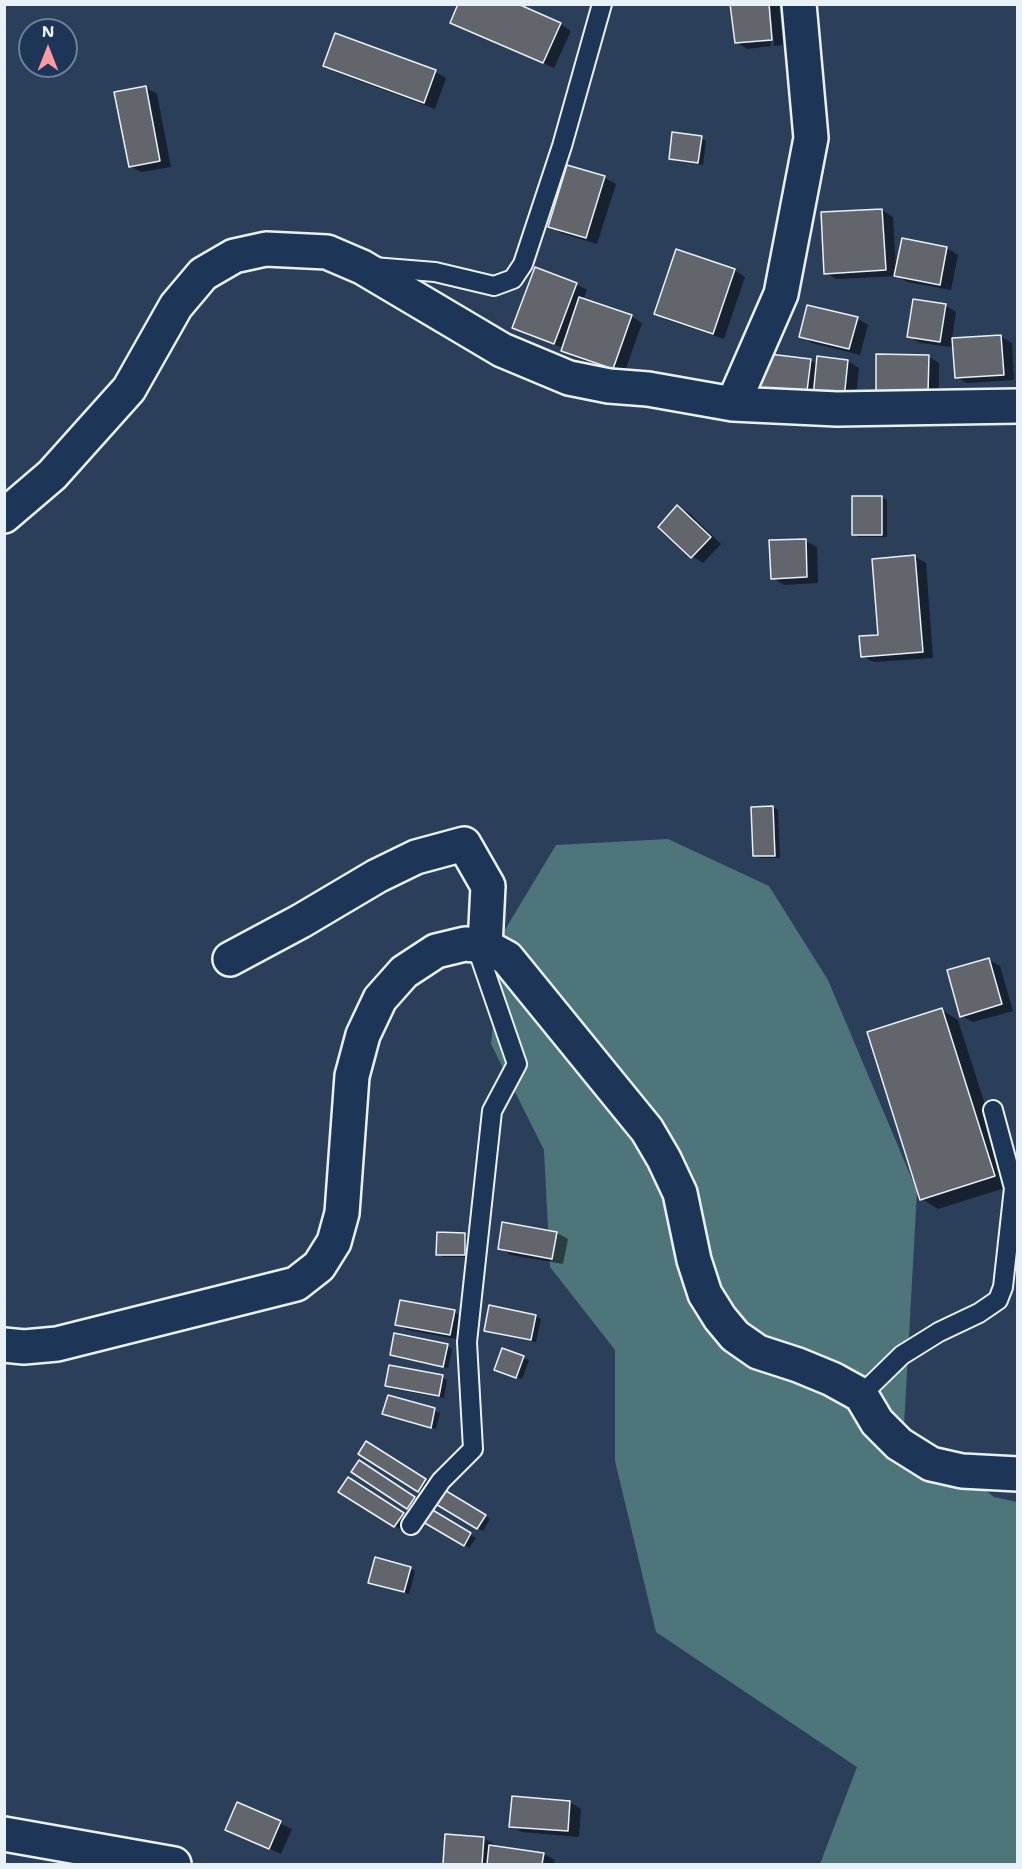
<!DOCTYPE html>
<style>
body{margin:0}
#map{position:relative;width:1022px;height:1869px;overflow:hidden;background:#2b3f5b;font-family:"Shantell Sans",sans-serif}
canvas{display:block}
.frame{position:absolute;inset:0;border:6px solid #e8f1f8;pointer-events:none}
.north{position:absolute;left:18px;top:18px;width:60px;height:60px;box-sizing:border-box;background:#1d3557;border:2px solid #6e8097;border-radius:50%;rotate:0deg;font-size:16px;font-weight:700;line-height:24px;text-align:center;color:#e8f1f8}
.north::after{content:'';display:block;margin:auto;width:21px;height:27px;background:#ff9aa2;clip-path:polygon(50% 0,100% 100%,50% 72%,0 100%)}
</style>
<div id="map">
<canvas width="1022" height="1869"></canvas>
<div class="frame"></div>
<div class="north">N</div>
</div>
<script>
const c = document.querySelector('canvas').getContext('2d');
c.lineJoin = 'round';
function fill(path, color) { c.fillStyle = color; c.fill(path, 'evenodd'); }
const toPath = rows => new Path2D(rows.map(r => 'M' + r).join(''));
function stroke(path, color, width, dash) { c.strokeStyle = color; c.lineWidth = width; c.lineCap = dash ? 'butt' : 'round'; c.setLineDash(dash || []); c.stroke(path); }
const green = toPath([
 [668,839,769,886,828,980,917,1191,904,1426,994,1497,1017,1502,1017,1864,820,1864,857,1767,656,1632,615,1461,615,1350,550,1267,544,1150,491,1044,503,933,556,845]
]);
const shadow = toPath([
 [767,4,771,46,747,49,736,42],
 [770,4,779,4,783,45,774,46],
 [452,22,560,24,571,31,554,68],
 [336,35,435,72,446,78,435,109,335,72,324,65],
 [145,87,157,94,171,167,141,172,130,166],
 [701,138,706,141,703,165,675,161,670,158],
 [568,166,605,178,616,184,597,244,561,233,550,226],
 [882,210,893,217,896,269,903,240,947,248,958,255,951,290,907,282,898,276,837,279,825,273],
 [734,270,745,277,724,339,667,320,656,314],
 [576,284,587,290,583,300,631,316,642,323,624,374,574,357,563,351,564,348,525,334,514,328],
 [945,305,956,312,952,340,1000,336,1012,343,1014,380,967,383,956,377,954,341,951,347,920,343,909,336],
 [857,318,868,325,860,355,812,343,801,336],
 [928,356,939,363,939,398,888,398],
 [810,360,818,364,848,361,859,368,855,405,769,399],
 [882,497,887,500,887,537,858,537,853,534],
 [678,507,689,513,721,544,703,563,692,556],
 [805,541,817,547,818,583,784,585,773,578],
 [915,557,926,563,933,658,874,662,862,656,880,636],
 [773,807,778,810,780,858,760,858,754,855],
 [989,960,1000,966,1013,1011,973,1022,961,1016],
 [942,1010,958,1020,1011,1186,938,1209,922,1199],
 [557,1233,568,1239,563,1264,511,1255,499,1248],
 [465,1235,470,1238,470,1257,443,1257,438,1254],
 [454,1312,465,1318,461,1340,408,1330,397,1324],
 [536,1316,541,1319,536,1342,491,1333,486,1330],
 [447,1346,452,1349,448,1368,397,1358,391,1355],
 [503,1350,529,1360,522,1379,501,1373],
 [442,1377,447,1380,444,1398,392,1389,386,1386],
 [389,1397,440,1413,436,1429,384,1414],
 [367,1443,430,1483,424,1494,360,1454],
 [359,1462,419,1501,413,1511,408,1508],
 [348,1479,408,1517,400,1529,341,1492],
 [443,1491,490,1519,483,1531,436,1502],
 [431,1511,476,1538,469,1548,425,1521],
 [410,1568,415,1571,409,1594,370,1582],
 [513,1798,570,1802,581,1809,579,1837,522,1832,511,1826],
 [238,1804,292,1829,281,1854,227,1829],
 [446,1836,484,1838,495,1845,495,1848,544,1854,555,1860,554,1864,445,1864]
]);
const building = toPath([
 [458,4,518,4,561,23,543,63,450,23,458,4],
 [730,4,769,4,772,40,735,43,730,4],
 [335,33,436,70,424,103,323,66,335,33],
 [146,86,160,161,129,167,114,92,146,86],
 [672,132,702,136,698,163,669,159,672,132],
 [567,165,605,176,586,238,548,227,567,165],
 [882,209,886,270,824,274,821,212,882,209],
 [902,238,947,247,940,285,894,276,902,238],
 [676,249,735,269,713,334,654,314,676,249],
 [535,267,577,283,554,344,512,328,535,267],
 [579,297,632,315,613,369,561,351,579,297],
 [913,299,946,304,940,342,907,337,913,299],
 [807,305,858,317,849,349,799,337,807,305],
 [1001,335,1004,375,955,378,952,338,1001,335],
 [761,353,811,359,806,399,757,393,761,353],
 [876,354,929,355,928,393,876,392,876,354],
 [817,356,848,360,844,399,813,397,817,356],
 [852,496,882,496,882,535,852,535,852,496],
 [677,505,711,537,691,558,658,527,677,505],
 [806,539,807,577,771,579,769,540,806,539],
 [915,555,923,652,861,657,859,636,878,635,872,559,915,555],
 [773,806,775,856,753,856,751,807,773,806],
 [989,958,1002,1004,960,1017,947,970,989,958],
 [942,1008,995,1176,920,1200,867,1032,942,1008],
 [502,1222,557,1232,552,1259,498,1249,502,1222],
 [437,1232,465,1233,465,1255,436,1255,437,1232],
 [400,1300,455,1310,450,1335,395,1325,400,1300],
 [489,1305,536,1315,531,1340,484,1331,489,1305],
 [394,1333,448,1344,443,1367,390,1355,394,1333],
 [502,1348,524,1356,516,1378,494,1370,502,1348],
 [389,1365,443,1375,439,1396,385,1386,389,1365],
 [388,1395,435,1408,431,1428,382,1414,388,1395],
 [366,1441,426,1479,418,1492,358,1454,366,1441],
 [359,1460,415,1497,407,1509,351,1472,359,1460],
 [348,1477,404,1513,394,1527,338,1492,348,1477],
 [443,1489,486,1515,477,1529,434,1503,443,1489],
 [431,1509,471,1533,464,1546,423,1522,431,1509],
 [375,1557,411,1567,404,1592,368,1583,375,1557],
 [512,1796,570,1801,568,1831,509,1827,512,1796],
 [237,1802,281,1821,269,1849,225,1830,237,1802],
 [445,1834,484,1837,482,1864,443,1864,445,1834],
 [489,1845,544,1853,542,1864,487,1864,489,1845]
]);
const service = toPath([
 [373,267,435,272,494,286,513,279,523,264,562,146,602,4],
 [861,1395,902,1355,939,1332,979,1313,998,1300,1003,1287,1014,1188,993,1110],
 [411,1525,441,1481,473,1449,467,1342,492,1111,517,1064,476,945]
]);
const minor = toPath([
 [733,404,781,294,811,138,799,4],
 [4,516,52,475,129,389,176,306,203,274,234,256,266,249,327,252,362,267,502,350,569,378,609,386,648,389,733,404,837,409,1018,406],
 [230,959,301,921,377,876,416,857,464,844,488,886,485,946],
 [4,1345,24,1347,57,1344,296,1284,319,1266,334,1242,342,1213,352,1076,363,1035,380,999,404,972,436,951,465,944,485,946,507,958,647,1130,664,1159,680,1193,694,1260,705,1294,720,1318,735,1336,758,1352,798,1365,832,1379,861,1395,877,1422,899,1444,931,1464,962,1471,1018,1474],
 [4,1834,174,1864]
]);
fill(green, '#4e7579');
fill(shadow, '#0007');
fill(building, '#63656d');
stroke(building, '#e8f1f8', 1.5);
stroke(service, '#e8f1f8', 22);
stroke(minor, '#e8f1f8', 38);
stroke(service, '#1d3557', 18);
stroke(minor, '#1d3557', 33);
</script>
